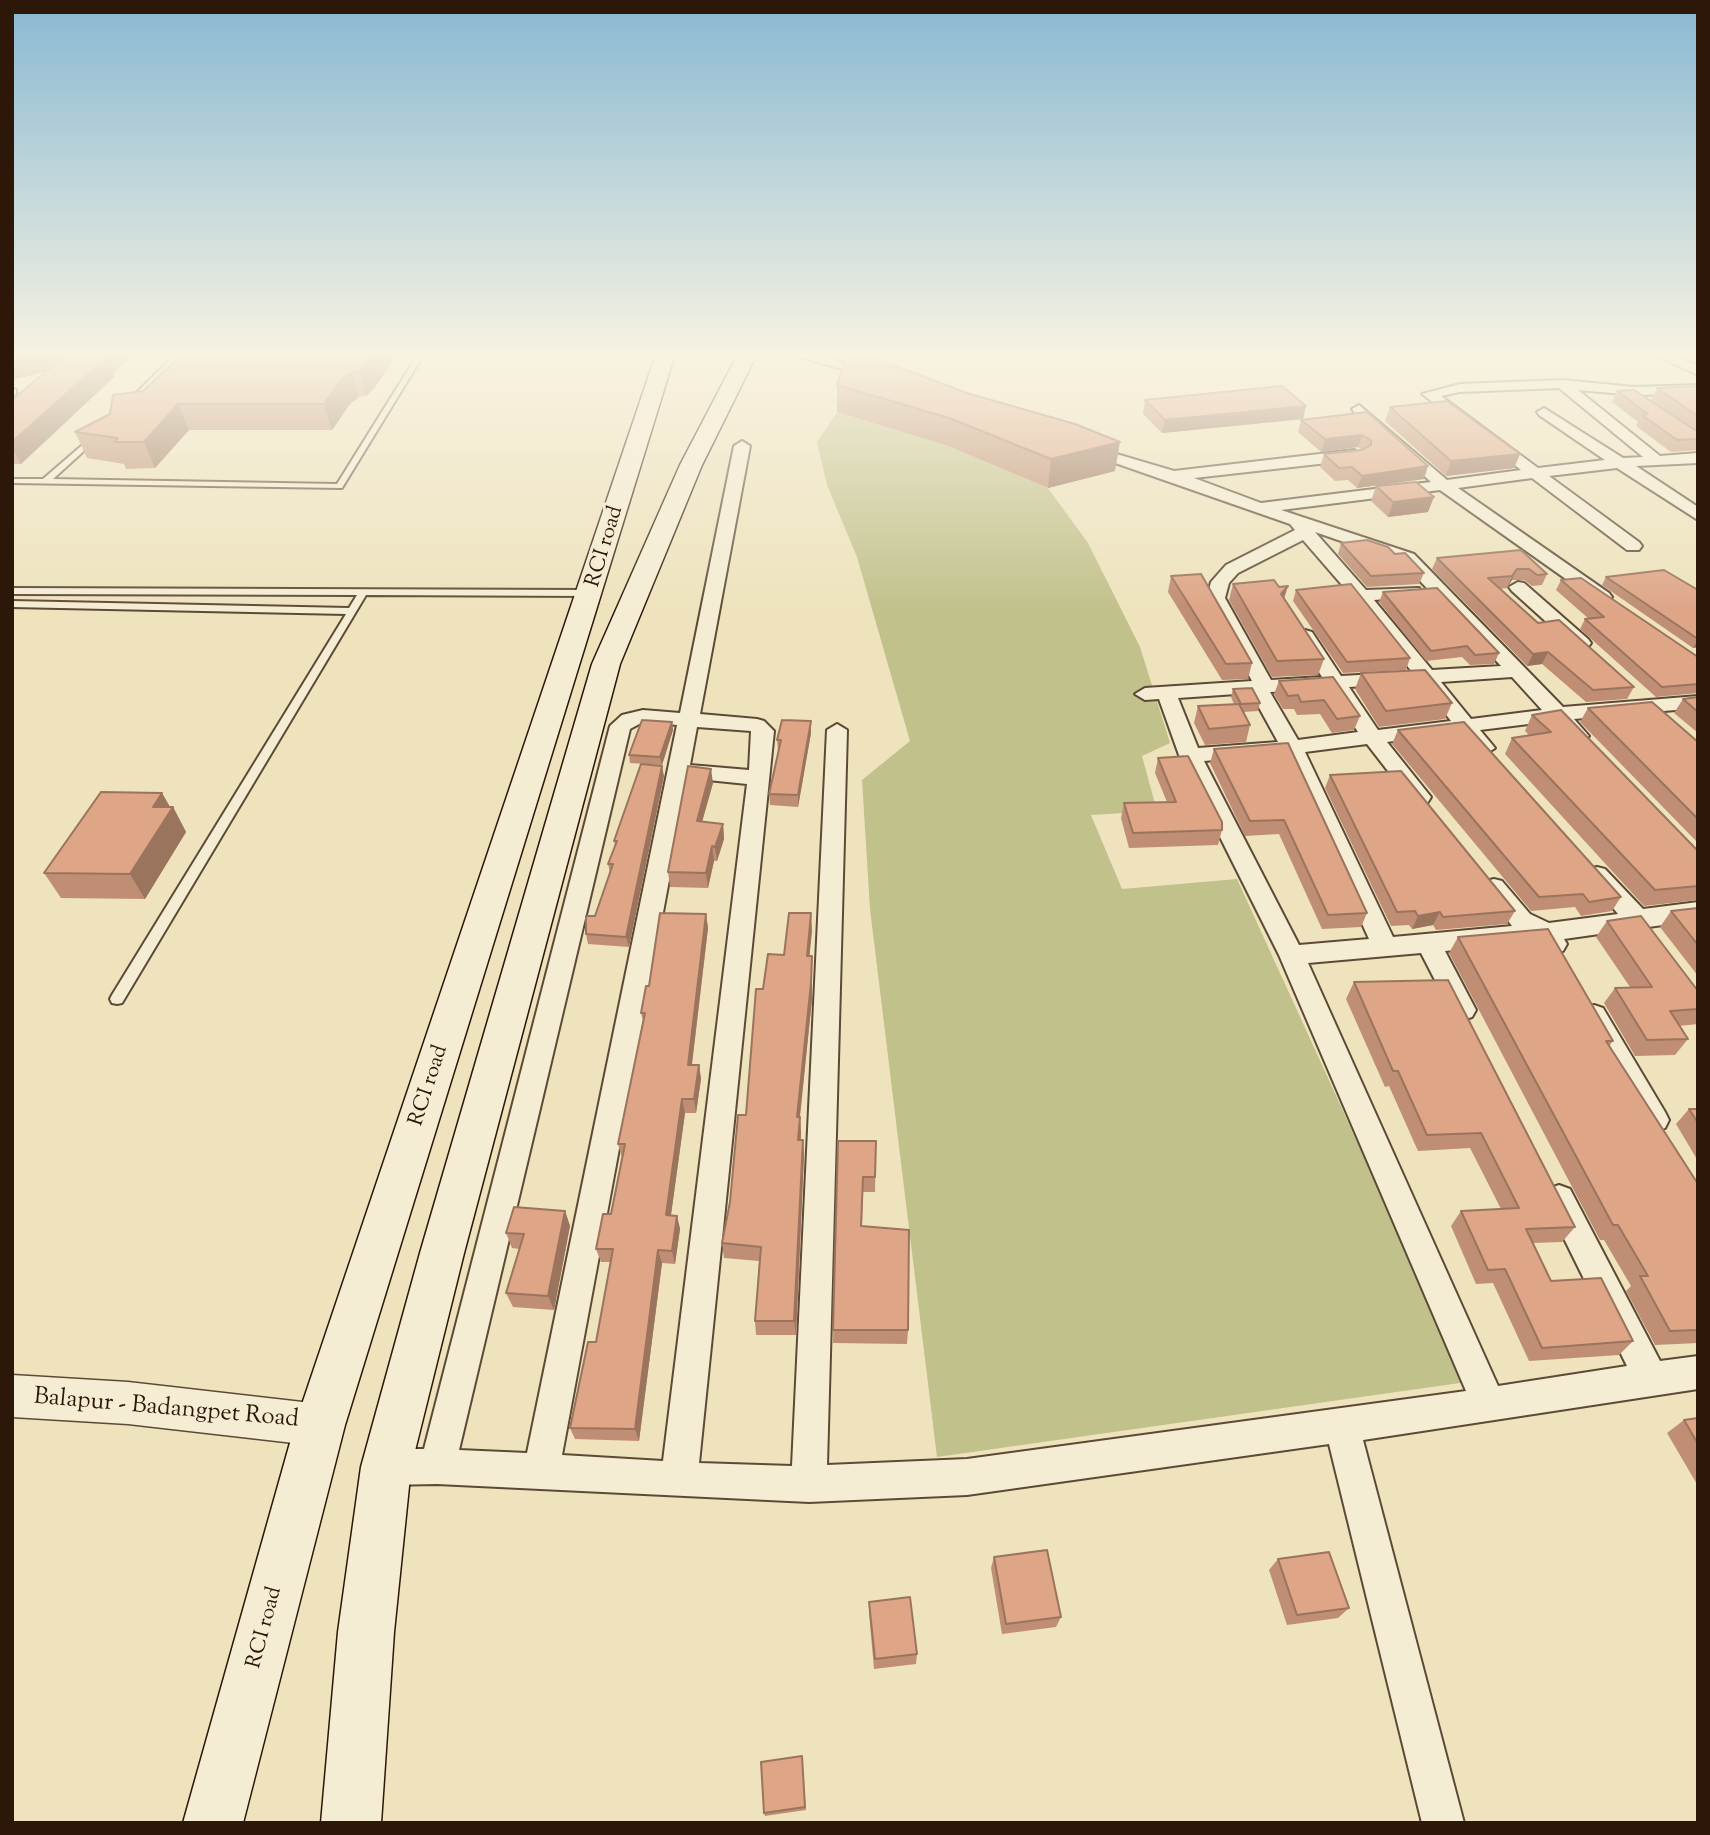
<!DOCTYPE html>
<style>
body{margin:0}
#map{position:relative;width:1710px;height:1835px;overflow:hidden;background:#eee3bd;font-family:"Sorts Mill Goudy",serif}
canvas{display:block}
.frame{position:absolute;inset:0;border:14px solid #2d1709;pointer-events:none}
</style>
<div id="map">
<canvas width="1710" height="1835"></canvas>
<div class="frame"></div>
</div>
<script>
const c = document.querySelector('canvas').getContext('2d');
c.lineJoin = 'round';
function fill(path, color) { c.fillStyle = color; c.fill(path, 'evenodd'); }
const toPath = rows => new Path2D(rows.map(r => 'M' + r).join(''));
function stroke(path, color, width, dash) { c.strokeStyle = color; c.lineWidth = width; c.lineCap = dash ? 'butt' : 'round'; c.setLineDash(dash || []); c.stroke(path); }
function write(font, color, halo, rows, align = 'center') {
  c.font = font + ' "Sorts Mill Goudy",serif'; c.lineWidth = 6; c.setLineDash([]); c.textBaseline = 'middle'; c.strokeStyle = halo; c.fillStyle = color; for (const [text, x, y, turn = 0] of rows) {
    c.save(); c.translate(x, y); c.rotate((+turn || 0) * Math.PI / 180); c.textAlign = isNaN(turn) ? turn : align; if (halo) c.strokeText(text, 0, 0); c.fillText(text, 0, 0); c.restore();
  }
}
const green = toPath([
 [837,412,948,446,1048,488,1088,543,1140,647,1170,743,1142,756,1157,811,1091,815,1122,889,1237,879,1467,1382,937,1457,870,909,862,780,910,741,857,557,827,485,817,442]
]);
const service = toPath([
 [176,354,183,354,136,403,130,403,130,399,176,354],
 [418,354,424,354,342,488,12,483,12,479,43,479,94,435,98,437,97,439,53,479,337,484,418,354],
 [12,388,16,390,16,394,12,396,12,388],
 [12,588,589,590,594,593,589,596,366,595,122,1003,117,1004,112,1003,110,999,112,995,346,614,12,607,12,601,349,608,357,595,12,594,12,588]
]);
const minor = toPath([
 [789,354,812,354,881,374,874,378,789,354],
 [1653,354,1671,354,1698,366,1698,375,1653,354],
 [1562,380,1634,387,1698,385,1698,393,1641,395,1659,409,1652,413,1624,394,1578,390,1660,456,1698,453,1698,463,1636,466,1698,507,1698,520,1617,468,1549,476,1639,542,1642,546,1639,550,1627,550,1532,478,1458,488,1609,593,1612,597,1609,601,1597,601,1440,490,1281,510,1414,554,1563,707,1698,696,1698,708,1574,719,1589,736,1579,742,1572,741,1553,721,1480,730,1495,748,1484,755,1477,753,1460,732,1387,742,1431,797,1428,802,1420,804,1412,802,1367,744,1305,752,1393,937,1512,926,1482,887,1486,881,1494,879,1502,881,1530,914,1549,923,1618,914,1585,875,1589,869,1597,867,1605,869,1643,909,1698,902,1698,920,1564,939,1567,944,1563,951,1554,953,1545,951,1540,942,1445,951,1476,1010,1472,1017,1463,1020,1454,1017,1421,953,1308,963,1498,1386,1627,1366,1544,1198,1548,1189,1559,1185,1570,1189,1660,1361,1698,1356,1698,1389,1363,1440,1464,1823,1422,1823,1329,1444,967,1495,809,1502,437,1484,386,1485,373,1480,368,1467,373,1454,386,1449,424,1449,610,726,622,715,643,710,680,713,734,446,742,441,750,446,700,714,757,719,764,721,774,731,699,1463,792,1466,827,730,837,724,847,730,827,1465,967,1459,1466,1391,1279,955,1179,755,1159,699,1145,700,1135,694,1145,688,1252,681,1207,598,1211,582,1226,565,1295,530,1290,524,1078,450,1086,445,1174,471,1354,450,1362,455,1354,460,1194,478,1261,503,1431,482,1354,412,1352,409,1359,405,1447,480,1521,470,1422,394,1460,384,1562,380],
 [1559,388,1643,457,1623,458,1544,408,1537,412,1539,415,1605,460,1538,468,1441,396,1460,392,1559,388],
 [1315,532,1402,562,1501,666,1432,670,1374,600,1419,596,1422,592,1419,588,1366,590,1315,532],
 [1303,540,1355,600,1412,672,1341,676,1312,632,1305,630,1296,636,1322,677,1271,680,1225,598,1229,583,1238,573,1303,540],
 [1512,677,1542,710,1471,719,1441,682,1512,677],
 [1421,683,1451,721,1378,730,1349,687,1421,683],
 [1330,689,1358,732,1298,740,1270,692,1330,689],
 [1251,693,1278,742,1198,748,1178,698,1251,693],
 [643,722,677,725,527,1453,459,1450,630,729,643,722],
 [697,727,751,731,749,770,690,765,697,727],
 [1285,754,1369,939,1299,945,1204,761,1285,754],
 [688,778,747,784,663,1461,562,1455,688,778],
 [1518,582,1524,583,1588,639,1591,643,1588,647,1574,647,1512,591,1509,587,1518,582],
 [1594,1005,1603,1008,1665,1112,1669,1120,1665,1128,1655,1132,1645,1128,1581,1015,1585,1008,1594,1005]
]);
const tertiary = toPath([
 [12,1375,128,1382,320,1404,335,1410,341,1425,335,1440,320,1446,128,1424,12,1417,12,1375]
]);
const secondary = toPath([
 [656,354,675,354,345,1425,243,1823,183,1823,295,1425,656,354],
 [738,354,757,354,702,465,620,664,464,1253,411,1467,394,1632,381,1823,321,1823,338,1632,361,1467,420,1253,592,664,680,465,738,354]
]);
const wall = toPath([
 [12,354,113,374,114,377,21,464,12,464,12,400,46,371,12,380],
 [183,354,397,354,375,387,366,396,359,397,350,404,332,430,189,430,155,468,126,469,124,464,87,458,75,432,110,414,143,391],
 [847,354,1115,471,1048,488,948,446,837,412,837,385],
 [1698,386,1698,432,1651,400,1657,388],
 [1617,391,1698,432,1698,450,1671,452,1636,426,1638,422,1612,402],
 [1145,400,1306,406,1303,419,1162,433,1143,414],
 [1390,407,1520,454,1514,468,1446,476,1385,421],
 [1367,412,1424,479,1357,488,1348,480,1335,481,1320,467,1324,454,1362,450,1358,447,1321,452,1298,432,1301,420],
 [1376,486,1428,512,1388,517,1371,501],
 [1341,543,1395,554,1424,573,1419,584,1367,587,1338,554],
 [1521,550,1547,574,1542,585,1532,586,1524,580,1512,580,1507,588,1500,589,1538,623,1634,687,1627,699,1586,702,1542,664,1527,666,1432,569,1437,558],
 [1171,576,1252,663,1248,679,1222,680,1168,592],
 [1606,577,1698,590,1698,647,1693,648,1602,585],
 [1561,580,1698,657,1698,693,1656,697,1580,629,1585,619,1589,619,1556,590],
 [1233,584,1284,598,1324,659,1318,675,1272,677,1229,600],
 [1296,590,1410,658,1406,670,1343,673,1293,601],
 [1383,592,1499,653,1494,664,1470,665,1462,657,1426,661,1379,602],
 [1361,673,1452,703,1445,719,1379,727,1355,689],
 [1279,681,1360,716,1354,730,1332,733,1320,714,1297,715,1294,709,1283,709,1274,694],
 [1233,689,1260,703,1258,711,1243,712,1250,725,1246,742,1205,745,1194,723,1198,706,1234,704,1231,697],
 [1698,697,1698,733,1674,713,1683,699],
 [1588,708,1698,742,1698,843,1580,722],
 [1532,715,1698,851,1698,900,1644,906,1505,754,1512,738,1530,736,1525,731],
 [672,722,673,730,662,765,630,763,629,755],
 [1398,730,1621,897,1612,911,1581,916,1575,907,1531,911,1392,744],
 [811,733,798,807,770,805,769,794,779,751,778,751,777,740],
 [1288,743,1367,913,1361,927,1322,929,1279,834,1245,836,1210,763,1214,749],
 [1158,758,1222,830,1218,845,1129,848,1121,818,1124,803,1167,802,1155,773],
 [1330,775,1515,911,1507,924,1436,930,1433,925,1412,929,1409,925,1391,926,1325,788],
 [664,776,629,947,588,944,586,934,595,916,610,873,608,864,615,846,614,841],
 [713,783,702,822,723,824,724,839,717,861,714,861,708,888,670,887,668,872],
 [162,793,170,807,173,807,186,832,145,899,61,898,44,873],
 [1698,908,1698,976,1660,927,1671,911],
 [706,914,708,928,692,1065,699,1065,701,1079,696,1113,685,1113,671,1215,677,1216,680,1229,675,1264,662,1263,639,1441,575,1439,570,1428,596,1342,611,1262,601,1262,596,1249,611,1214,622,1158,618,1144,643,1021,641,1013,649,986],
 [1607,921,1698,1009,1698,1024,1679,1026,1688,1039,1675,1055,1635,1056,1604,1003,1615,988,1630,987,1596,937],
 [812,930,809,956,812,956,812,999,800,1117,801,1133,801,1140,803,1140,804,1155,796,1335,756,1335,755,1321,759,1261,724,1258,722,1243,746,1115,763,989,784,955],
 [1458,937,1613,1041,1609,1046,1698,1184,1698,1343,1655,1345,1626,1291,1631,1286,1604,1240,1600,1240,1449,953],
 [1354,982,1575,1227,1562,1242,1533,1243,1551,1281,1633,1341,1619,1355,1529,1361,1493,1283,1476,1284,1451,1226,1461,1211,1501,1209,1470,1148,1418,1151,1389,1086,1385,1087,1346,999],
 [1689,1109,1698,1123,1698,1161,1676,1124],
 [838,1141,876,1141,875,1192,863,1192,862,1226,908,1330,907,1344,833,1343],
 [565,1211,570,1226,554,1310,513,1307,506,1293,519,1249,512,1248,506,1233],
 [1698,1418,1698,1486,1667,1433,1684,1420],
 [994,1557,1061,1617,1056,1627,1002,1634,991,1568],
 [1278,1559,1349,1608,1338,1618,1287,1625,1269,1570],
 [869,1602,917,1654,916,1664,874,1669,869,1613],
 [802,1760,806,1810,765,1816,764,1813]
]);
const shadedWall = toPath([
 [31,354,88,354,91,360,12,380,12,359],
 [106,354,134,354,113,374,114,377,21,464,12,448,12,442],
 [374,354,397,354,375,387,366,396,359,372],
 [352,372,359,397,350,404,332,430,324,404,342,379],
 [178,404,189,430,155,468,144,442],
 [1306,406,1303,419,1162,433,1165,420],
 [1362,435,1358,447,1321,452,1325,439],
 [1120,442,1115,471,1048,488,1051,459],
 [1520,454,1514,468,1446,476,1451,461],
 [1428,466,1424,479,1357,488,1362,476],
 [1434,497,1428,512,1388,517,1393,502],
 [1517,569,1512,580,1507,588,1512,576],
 [1288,586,1283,602,1281,594],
 [1698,640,1698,647,1693,648],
 [1548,652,1542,664,1527,666,1533,654],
 [811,721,811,733,798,807,798,795],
 [672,722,673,730,662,765,660,757],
 [662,766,664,776,629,947,626,937],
 [711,769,713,783,698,836,697,821],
 [162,793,171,809,173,807,186,832,145,899,130,874,153,807],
 [723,824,724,839,717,861,715,847],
 [712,846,714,861,708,888,706,873],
 [1440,912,1433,925,1412,929,1418,916],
 [811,913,812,930,808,972,807,956],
 [706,914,708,928,690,1079,688,1065],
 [812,956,812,999,798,1133,797,1117],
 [699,1065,701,1079,696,1113,694,1099],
 [682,1099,685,1113,669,1229,666,1215],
 [800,1117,801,1133,799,1155,798,1140],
 [803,1140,804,1155,796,1335,794,1321],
 [565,1211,570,1226,554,1310,548,1296],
 [677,1216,680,1229,675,1264,672,1251],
 [658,1250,662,1263,639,1441,635,1429]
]);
const building = toPath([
 [12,354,31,354,12,359,12,354],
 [67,354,106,354,101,358,106,358,12,442,12,400,67,354],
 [183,354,374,354,359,372,352,372,342,379,324,404,178,404,144,442,114,442,118,438,75,432,110,414,113,395,143,391,183,354],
 [847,354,864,354,967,393,1075,424,1120,442,1051,459,949,418,837,385,847,354],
 [1282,386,1306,406,1165,420,1145,400,1282,386],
 [1698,386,1698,416,1657,388,1698,386],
 [1634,390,1698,432,1698,439,1677,440,1642,415,1648,414,1617,391,1634,390],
 [1447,401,1520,454,1451,461,1390,407,1447,401],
 [1367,412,1428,466,1362,476,1352,467,1339,468,1324,454,1362,450,1371,445,1371,440,1362,435,1325,439,1301,420,1367,412],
 [1416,482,1434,497,1393,502,1376,486,1416,482],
 [1367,540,1388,547,1395,554,1405,553,1424,573,1371,576,1341,543,1367,540],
 [1521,550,1547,574,1537,575,1529,569,1517,569,1512,576,1488,578,1538,623,1559,620,1634,687,1593,690,1548,652,1533,654,1437,558,1521,550],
 [1664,570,1698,590,1698,639,1606,577,1664,570],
 [1201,574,1252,663,1226,664,1171,576,1201,574],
 [1581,578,1698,657,1698,684,1662,687,1585,619,1604,617,1561,580,1581,578],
 [1274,580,1279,587,1288,586,1281,594,1324,659,1277,661,1233,584,1274,580],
 [1351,584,1410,658,1347,662,1296,590,1351,584],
 [1437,588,1499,653,1475,655,1467,646,1431,651,1383,592,1437,588],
 [1425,670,1452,703,1386,711,1361,673,1425,670],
 [1333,677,1360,716,1337,719,1324,700,1301,702,1298,695,1288,696,1279,681,1333,677],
 [1252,688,1260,703,1241,704,1233,689,1252,688],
 [1698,697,1698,712,1683,699,1698,697],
 [1652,702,1698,742,1698,819,1588,708,1652,702],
 [1239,704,1250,725,1209,729,1198,706,1239,704],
 [1561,710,1698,851,1698,886,1655,890,1512,738,1551,732,1532,715,1561,710],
 [642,720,672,722,660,757,629,755,642,720],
 [782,720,811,721,798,795,769,794,781,740,777,740,782,720],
 [1464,722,1621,897,1589,902,1583,894,1539,897,1398,730,1464,722],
 [1288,743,1367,913,1328,915,1284,820,1250,821,1214,749,1288,743],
 [1188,756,1222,822,1222,830,1133,833,1124,803,1176,802,1158,758,1188,756],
 [641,764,662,766,626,937,586,934,586,916,595,916,613,864,608,864,617,841,614,841,641,764],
 [688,766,711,769,697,821,723,824,715,847,712,846,706,873,668,872,688,766],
 [1401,771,1515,911,1443,917,1440,912,1418,916,1415,911,1397,912,1330,775,1401,771],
 [101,792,162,793,153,807,173,807,130,874,44,873,101,792],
 [1698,908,1698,945,1671,911,1698,908],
 [660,913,706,914,688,1065,699,1065,694,1099,682,1099,666,1215,677,1216,672,1251,658,1250,635,1429,570,1428,588,1342,596,1342,613,1249,596,1249,603,1214,611,1214,625,1144,618,1144,645,1013,641,1013,646,986,649,986,660,913],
 [789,913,811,913,807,956,812,956,811,983,797,1117,800,1117,798,1140,803,1140,794,1321,755,1321,761,1247,722,1243,730,1202,738,1115,746,1115,756,989,763,989,768,954,784,955,789,913],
 [1641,916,1698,991,1698,1009,1670,1011,1688,1039,1647,1040,1615,988,1652,987,1607,921,1641,916],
 [1548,929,1613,1041,1606,1041,1698,1184,1698,1330,1670,1331,1640,1276,1648,1276,1618,1225,1613,1225,1458,937,1548,929],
 [1448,980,1575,1227,1526,1229,1551,1281,1601,1278,1633,1341,1542,1348,1505,1269,1488,1270,1461,1211,1519,1208,1481,1133,1427,1135,1398,1071,1393,1071,1354,982,1448,980],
 [1689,1109,1698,1109,1698,1123,1689,1109],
 [838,1141,876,1141,875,1177,863,1177,861,1226,909,1230,908,1330,833,1330,838,1141],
 [514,1207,565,1211,548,1296,506,1293,524,1234,506,1233,514,1207],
 [1698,1418,1698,1444,1684,1420,1698,1418],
 [1047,1550,1061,1617,1006,1624,994,1557,1047,1550],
 [1329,1552,1349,1608,1297,1615,1278,1559,1329,1552],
 [910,1597,917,1654,875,1659,869,1602,910,1597],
 [802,1756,805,1807,764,1813,761,1762,802,1756]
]);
const streetNames = [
 ["RCI road",606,547,-73],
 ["RCI road",430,1086,-72],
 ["RCI road",266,1628,-75]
];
const nearStreetnames = [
 ["Balapur - Badangpet Road",166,1410,5]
];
fill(green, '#c1c18c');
stroke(service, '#5d4a36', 4);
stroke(minor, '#5d4a36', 4);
stroke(tertiary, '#5d4a36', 3);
stroke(secondary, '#2d1709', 3);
fill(service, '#f4edd4');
fill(minor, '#f4edd4');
fill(tertiary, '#f4edd4');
fill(secondary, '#f4edd4');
fill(wall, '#bf8e74');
fill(shadedWall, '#9b745e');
fill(building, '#dea587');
stroke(building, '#9b745e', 2);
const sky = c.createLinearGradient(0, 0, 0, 611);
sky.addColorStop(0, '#88b8d2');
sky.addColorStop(0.58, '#f7f2e1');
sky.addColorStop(1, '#f7f2e100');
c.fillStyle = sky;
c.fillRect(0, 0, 1710, 611);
write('21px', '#2d1709', '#f4edd4', streetNames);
write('24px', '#2d1709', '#f4edd4', nearStreetnames);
</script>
